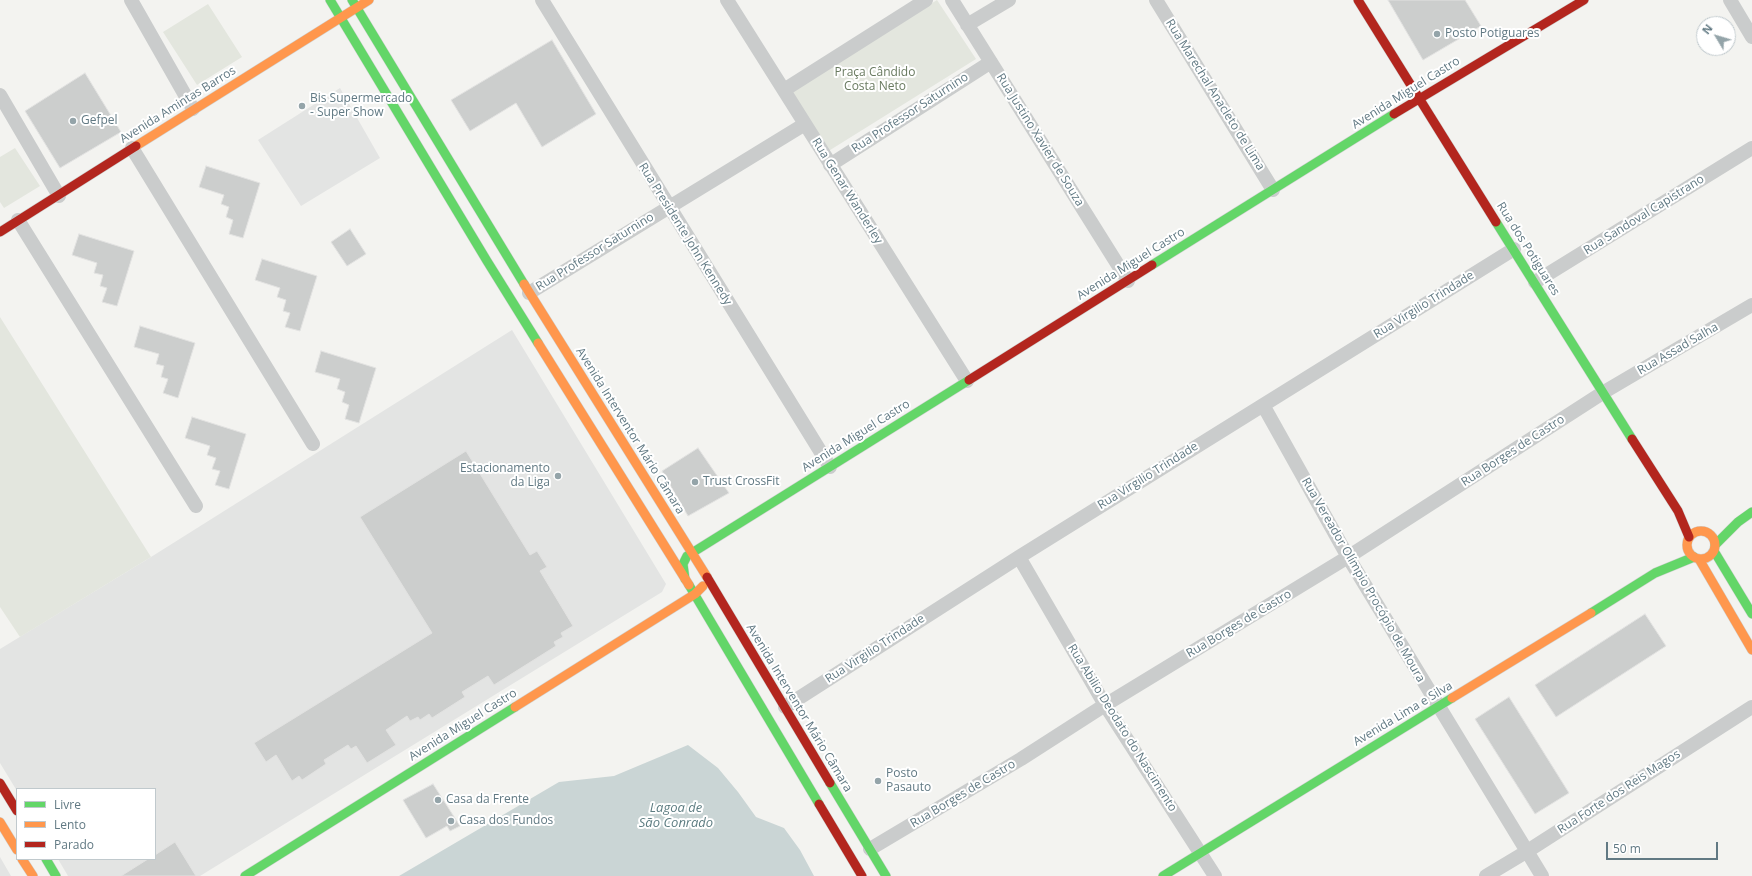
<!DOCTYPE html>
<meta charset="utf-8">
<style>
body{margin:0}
#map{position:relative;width:1752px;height:876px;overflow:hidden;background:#f3f3f0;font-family:"Open Sans",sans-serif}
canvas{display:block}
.legend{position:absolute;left:16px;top:788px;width:140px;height:72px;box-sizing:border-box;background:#fff;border:1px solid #c0c9cd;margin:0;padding:5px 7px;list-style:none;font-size:12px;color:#617983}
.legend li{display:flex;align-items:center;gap:8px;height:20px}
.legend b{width:20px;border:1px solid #c0c9cd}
.north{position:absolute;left:1696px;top:16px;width:40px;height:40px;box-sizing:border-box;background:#fff;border:1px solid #c0c9cd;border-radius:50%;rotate:308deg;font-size:11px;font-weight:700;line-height:16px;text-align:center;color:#617983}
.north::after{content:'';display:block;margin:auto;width:14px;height:18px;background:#94a4a9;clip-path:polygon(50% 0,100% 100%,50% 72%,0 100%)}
.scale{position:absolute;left:1606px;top:842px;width:112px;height:18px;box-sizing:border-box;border:2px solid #617983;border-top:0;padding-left:5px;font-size:12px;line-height:14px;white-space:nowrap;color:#617983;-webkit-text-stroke:3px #fff;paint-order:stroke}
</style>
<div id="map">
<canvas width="1752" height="876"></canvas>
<ul class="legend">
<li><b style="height:5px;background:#63d668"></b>Livre</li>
<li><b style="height:5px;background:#ff974d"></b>Lento</li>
<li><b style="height:5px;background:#b3261e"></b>Parado</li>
</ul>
<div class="north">N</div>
<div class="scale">50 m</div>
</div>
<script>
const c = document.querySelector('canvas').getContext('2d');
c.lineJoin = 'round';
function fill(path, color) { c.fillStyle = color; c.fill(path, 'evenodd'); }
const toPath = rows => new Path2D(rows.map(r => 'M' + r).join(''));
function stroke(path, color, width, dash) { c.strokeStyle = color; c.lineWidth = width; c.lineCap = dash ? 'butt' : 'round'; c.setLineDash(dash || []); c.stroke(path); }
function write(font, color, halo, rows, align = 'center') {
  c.font = font + ' "Open Sans",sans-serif'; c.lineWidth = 4; c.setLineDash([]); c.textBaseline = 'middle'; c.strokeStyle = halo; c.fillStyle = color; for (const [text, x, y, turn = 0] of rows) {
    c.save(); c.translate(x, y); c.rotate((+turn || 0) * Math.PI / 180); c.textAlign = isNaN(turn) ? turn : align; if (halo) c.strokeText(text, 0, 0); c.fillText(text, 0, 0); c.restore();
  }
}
const built = toPath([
 [340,88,380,158,301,206,258,140],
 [512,330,666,584,662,592,200,876,68,876,58,859,155,859,155,789,17,789,17,791,0,763,0,649,151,557],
 [0,857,11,876,0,876]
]);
const green = toPath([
 [937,0,976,59,827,152,790,93],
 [208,4,242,57,197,85,163,32],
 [15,148,40,186,4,208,0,202,0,157],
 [0,317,151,557,20,637,0,607]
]);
const water = toPath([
 [688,745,718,768,738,792,756,817,784,828,800,850,814,876,399,876,559,782,614,776]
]);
const building = toPath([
 [1388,0,1465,0,1481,26,1423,60,1388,0],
 [552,40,596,114,542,147,516,103,470,131,451,100,552,40],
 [85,73,121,132,60,168,25,111,85,73],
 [206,166,260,183,243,238,229,234,233,220,226,217,229,207,221,204,224,195,199,187,206,166],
 [350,229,366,254,347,266,331,242,350,229],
 [79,234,134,251,117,306,102,302,107,288,100,286,103,275,94,273,97,263,72,255,79,234],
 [262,259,317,276,300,331,285,327,290,313,283,311,286,300,277,297,280,288,255,280,262,259],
 [140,326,195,343,178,398,163,393,168,379,161,377,164,366,156,364,159,354,134,347,140,326],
 [321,351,376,368,359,423,345,419,349,405,342,402,345,392,337,389,340,379,315,372,321,351],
 [192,417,246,434,229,489,215,485,220,471,212,469,216,458,207,455,210,446,185,438,192,417],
 [698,448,729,493,688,516,662,471,698,448],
 [466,451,530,555,537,551,547,567,540,571,573,626,561,633,563,637,554,642,556,646,494,685,488,676,462,692,465,697,432,718,429,714,420,720,418,717,410,721,407,716,386,730,396,745,367,763,356,746,351,749,348,745,324,760,326,764,302,780,299,776,292,781,276,755,266,762,254,743,432,633,360,517,466,451],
 [1645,614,1666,646,1556,717,1535,685,1645,614],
 [1509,697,1569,793,1535,814,1475,719,1509,697],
 [433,784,460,826,450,831,447,826,426,838,403,800,433,784],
 [175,842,196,876,121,876,148,859,155,859,155,855,175,842]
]);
const street = toPath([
 [131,0,193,109],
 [542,0,830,467],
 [727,0,967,381],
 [952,0,1128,281],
 [1156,0,1273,190],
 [1730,0,1752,37],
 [967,25,1009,0],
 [784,90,926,0],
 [0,95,59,196],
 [132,148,313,444],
 [830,165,991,62],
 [18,220,196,506],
 [1535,282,1752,148],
 [529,293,805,124],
 [1263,405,1348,557,1542,876],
 [1019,557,1105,705,1215,876],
 [785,707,1019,557,1514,249],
 [870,849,1021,759,1105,705,1348,557,1604,392,1752,305],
 [1486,876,1526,852,1752,707]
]);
const fast = toPath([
 [330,0,487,261,538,343],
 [352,0,524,284],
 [1496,222,1632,439],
 [1152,265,1394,114],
 [1715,545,1738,522,1752,512],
 [1714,551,1752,614],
 [685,579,683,564,687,556,969,380],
 [689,585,819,804],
 [1591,613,1655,573,1694,557],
 [830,783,886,876],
 [46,859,56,876],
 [245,876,515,707],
 [1163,876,1452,698]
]);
const slow = toPath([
 [136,146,369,0],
 [524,284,707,577],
 [538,343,689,585],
 '1687 545a14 14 0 1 1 28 0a14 14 0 1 1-28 0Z',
 [1699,559,1752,650],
 [1452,698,1591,613],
 [515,707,695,594,703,586],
 [0,822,17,850],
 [22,859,33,876]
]);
const jam = toPath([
 [1358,0,1496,222],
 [1394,114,1584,0],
 [0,232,136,146],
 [969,380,1152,265],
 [1632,439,1678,511,1689,537],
 [707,577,830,783],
 [0,783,17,811],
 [819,804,862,876]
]);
const markers = [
 [1437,34,4,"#94a4a9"],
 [302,106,4,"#94a4a9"],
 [73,121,4,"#94a4a9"],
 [558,476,4,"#94a4a9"],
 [695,482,4,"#94a4a9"],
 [878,781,4,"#94a4a9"],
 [438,800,4,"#94a4a9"],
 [451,821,4,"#94a4a9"]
];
const poiNames = [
 ["Posto Potiguares",1445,34],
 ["Bis Supermercado",310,99],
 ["- Super Show",310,113],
 ["Gefpel",81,121],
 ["Estacionamento",550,469,"right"],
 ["da Liga",550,483,"right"],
 ["Trust CrossFit",703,482],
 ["Posto",886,774],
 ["Pasauto",886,788],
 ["Casa da Frente",446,800],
 ["Casa dos Fundos",459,821]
];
const parkNames = [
 ["Praça Cândido",875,73],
 ["Costa Neto",875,87]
];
const streetNames = [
 ["Avenida Miguel Castro",1406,93,-32],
 ["Rua Marechal Anacleto de Lima",1215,95,58],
 ["Avenida Amintas Barros",178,105,-32],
 ["Rua Professor Saturnino",910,113,-33],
 ["Rua Justino Xavier de Souza",1040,140,58],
 ["Rua Genar Wanderley",847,191,58],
 ["Rua Sandoval Capistrano",1644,215,-32],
 ["Rua Presidente John Kennedy",685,234,58],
 ["Rua dos Potiguares",1528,249,58],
 ["Rua Professor Saturnino",595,252,-32],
 ["Avenida Miguel Castro",1131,264,-32],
 ["Rua Virgilio Trindade",1424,305,-32],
 ["Rua Assad Salha",1678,349,-30],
 ["Avenida Interventor Mário Câmara",630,431,58],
 ["Avenida Miguel Castro",856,436,-32],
 ["Rua Borges de Castro",1513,451,-33],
 ["Rua Virgilio Trindade",1148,476,-32],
 ["Rua Vereador Olímpio Procópio de Moura",1363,580,60],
 ["Rua Borges de Castro",1239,624,-31],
 ["Rua Virgilio Trindade",875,649,-33],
 ["Avenida Interventor Mário Câmara",799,708,59],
 ["Avenida Lima e Silva",1403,714,-31],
 ["Avenida Miguel Castro",463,725,-32],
 ["Rua Abilio Deodato do Nascimento",1122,728,58],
 ["Rua Forte dos Reis Magos",1619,792,-33],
 ["Rua Borges de Castro",963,794,-31]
];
const waterNames = [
 ["Lagoa de",676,808],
 ["São Conrado",676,823]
];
fill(built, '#e3e4e3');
fill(green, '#e3e6de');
fill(water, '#cad5d5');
fill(building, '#cccecd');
stroke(building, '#e2e2e1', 1);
stroke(fast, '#cfd1d0', 10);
stroke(slow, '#cfd1d0', 10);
stroke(jam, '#cfd1d0', 10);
stroke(street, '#cacccc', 14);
stroke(fast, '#63d668', 9);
stroke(slow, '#ff974d', 9);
stroke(jam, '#b3261e', 9);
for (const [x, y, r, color] of markers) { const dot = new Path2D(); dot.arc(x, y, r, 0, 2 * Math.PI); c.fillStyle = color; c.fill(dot); stroke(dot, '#fff', 1.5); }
write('12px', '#617983', '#fff', poiNames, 'left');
write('12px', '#697a60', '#fff', parkNames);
write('12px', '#617983', '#fff', streetNames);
write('italic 13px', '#5c7c81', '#fff', waterNames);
</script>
